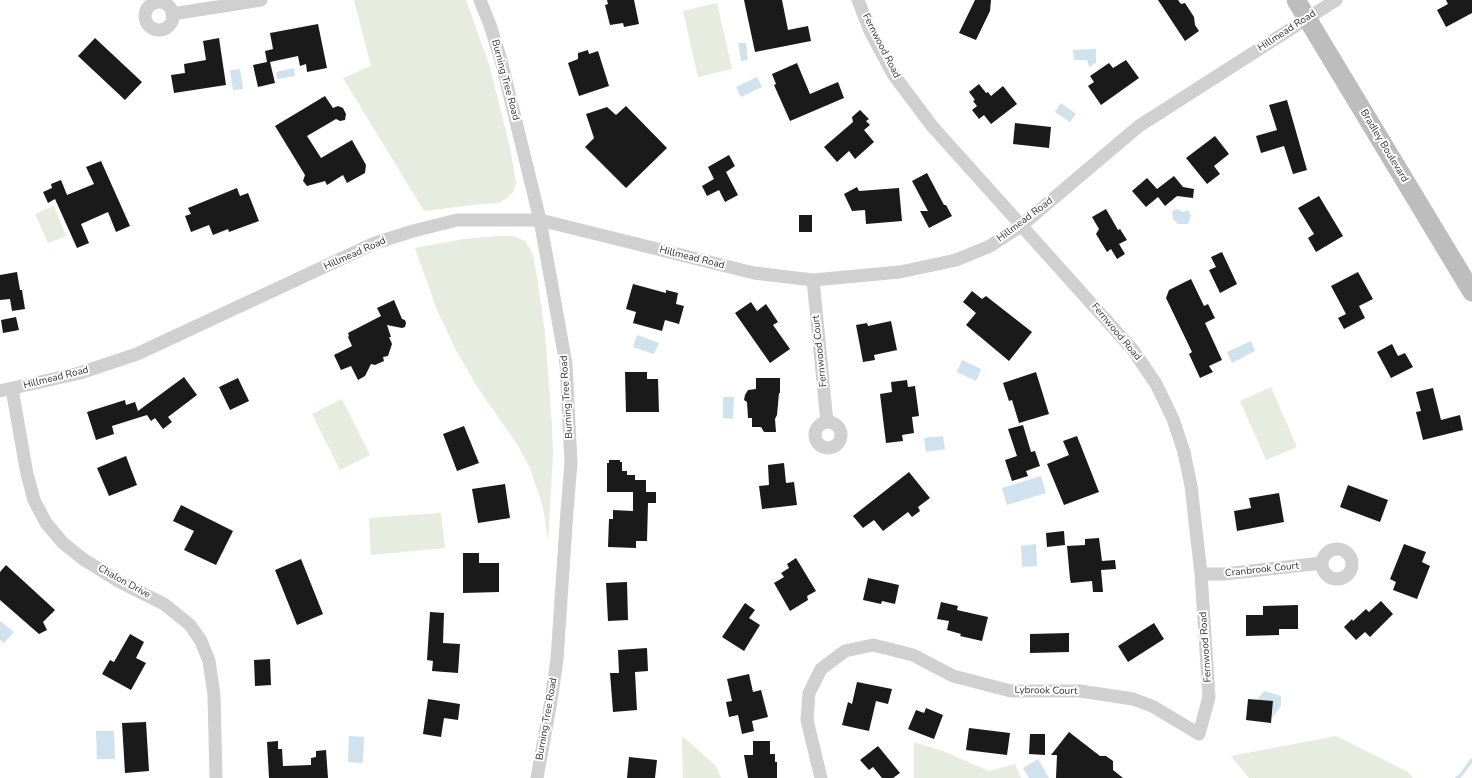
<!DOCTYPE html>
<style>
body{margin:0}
canvas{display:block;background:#fff}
</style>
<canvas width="1472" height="778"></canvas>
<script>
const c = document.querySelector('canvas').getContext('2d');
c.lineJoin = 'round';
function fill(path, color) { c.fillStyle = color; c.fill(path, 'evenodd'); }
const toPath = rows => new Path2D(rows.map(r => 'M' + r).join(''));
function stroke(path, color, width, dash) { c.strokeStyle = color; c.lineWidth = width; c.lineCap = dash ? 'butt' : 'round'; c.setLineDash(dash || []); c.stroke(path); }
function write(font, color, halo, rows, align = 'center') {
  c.font = font + ' "Nunito Sans",sans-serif'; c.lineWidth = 4; c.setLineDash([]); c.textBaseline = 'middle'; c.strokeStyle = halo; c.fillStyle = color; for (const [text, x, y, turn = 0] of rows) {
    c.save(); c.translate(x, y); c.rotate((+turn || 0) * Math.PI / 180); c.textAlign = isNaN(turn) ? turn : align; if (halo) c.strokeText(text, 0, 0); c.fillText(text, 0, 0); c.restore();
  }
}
const green = toPath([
 [354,0,466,0,489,64,510,147,516,183,513,192,507,198,499,203,481,204,424,211,343,78,371,66],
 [717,3,732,69,698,77,683,11],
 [54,206,66,236,48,243,35,214],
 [496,236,513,236,525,241,532,252,536,271,545,332,552,425,553,455,548,541,543,507,530,468,517,444,478,388,456,350,437,310,415,248,464,239],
 [1271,387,1297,447,1266,460,1240,401],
 [342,399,370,455,340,470,312,414],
 [441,513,445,548,371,555,369,518],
 [682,736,715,765,721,778,683,778],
 [1336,736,1408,772,1413,778,1249,778,1231,756],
 [914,742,943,751,989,771,1015,764,1021,778,914,778]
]);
const water = toPath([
 [738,43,746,43,748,60,741,61],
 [1096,49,1096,63,1089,67,1087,60,1074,60,1073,50],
 [294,68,295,76,277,79,276,72],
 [240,69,243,89,233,90,230,70],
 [757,77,762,87,741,97,736,87],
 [1061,103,1076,114,1070,122,1055,112],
 [1177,209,1182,212,1188,210,1191,215,1188,224,1178,224,1173,219,1172,211],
 [637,335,659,343,654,354,633,347],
 [1251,341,1255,351,1232,363,1227,352],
 [962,360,981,369,976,381,957,372],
 [723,397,734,397,733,419,723,418],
 [943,436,945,449,926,452,924,438],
 [1041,476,1046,493,1007,505,1002,488],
 [1036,544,1037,566,1022,567,1021,546],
 [0,621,14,632,4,643,0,640],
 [1264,691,1281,696,1281,706,1272,718,1273,702,1257,700],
 [96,731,114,731,115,759,97,759],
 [349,736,364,737,363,763,348,762],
 [1038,759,1049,778,1029,778,1023,768]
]);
const stream = toPath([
 [1457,778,1460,776,1472,760]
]);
const building = toPath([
 [607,0,634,0,639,24,624,27,623,23,610,25,605,5,608,4],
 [744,0,782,0,788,30,808,26,811,41,755,52],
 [975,0,991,0,990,11,976,40,959,33],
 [1158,0,1178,0,1181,4,1185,3,1194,17,1195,25,1199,31,1185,41],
 [1446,0,1472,0,1472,13,1446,27,1437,10,1448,4],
 [318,24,327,68,307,72,306,64,300,66,298,56,270,62,275,83,258,87,253,65,267,62,265,51,273,49,270,33],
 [95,38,142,82,125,100,78,56],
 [219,38,226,85,174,93,171,75,185,73,184,64,206,60,203,41],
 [588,50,589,54,598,51,609,86,579,96,568,63,578,59,578,53],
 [1126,60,1139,78,1101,105,1088,86,1094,82,1090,76,1109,63,1113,68],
 [797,63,810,94,838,82,844,98,790,121,774,85,776,84,772,74],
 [979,84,986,93,988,92,991,96,1003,86,1017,104,991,124,984,115,979,119,972,110,977,106,973,101,975,100,969,92],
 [325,96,333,108,338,106,343,108,346,114,345,120,340,121,336,119,307,136,321,158,352,140,366,165,365,173,347,183,343,175,327,185,325,181,307,186,303,181,305,175,275,126],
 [1287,100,1307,170,1293,174,1284,146,1261,153,1256,136,1277,130,1269,105],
 [626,106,667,148,626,188,585,147,594,138,586,114,607,107,616,115],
 [860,110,869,119,866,121,870,125,864,130,874,142,855,159,849,151,837,162,824,147,853,122,852,117],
 [1015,123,1051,127,1049,148,1013,144],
 [1215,136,1229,154,1214,166,1220,174,1207,184,1186,158],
 [729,155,735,166,726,172,738,195,725,202,719,190,707,196,702,186,714,179,708,167],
 [101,161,130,226,116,232,108,212,81,224,89,243,77,248,55,199,48,203,43,192,52,188,51,184,61,180,67,195,94,184,86,167],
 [927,173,944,205,946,205,952,216,929,228,920,211,928,211,912,181],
 [1174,176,1183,187,1194,189,1193,198,1177,196,1165,206,1158,197,1146,207,1132,191,1147,178,1157,189],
 [857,187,859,191,899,188,902,221,866,224,865,210,852,211,844,194],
 [237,188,240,196,248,193,259,221,229,232,228,229,213,235,209,225,191,232,185,216,191,214,188,208],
 [1319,196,1343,236,1316,252,1308,238,1314,234,1298,208],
 [1106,209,1118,230,1120,229,1127,240,1119,244,1125,254,1117,259,1111,249,1107,252,1096,234,1099,229,1092,217],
 [799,215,812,215,812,232,799,232],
 [1222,252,1237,284,1220,293,1209,270,1216,267,1211,257],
 [17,272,20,290,22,290,25,309,12,311,10,299,0,300,0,275],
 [1358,272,1373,299,1359,306,1365,318,1344,329,1338,318,1346,314,1331,286],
 [1191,279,1204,306,1208,304,1215,318,1205,323,1222,360,1209,366,1213,372,1200,378,1189,354,1192,352,1166,298,1169,290],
 [633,284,666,293,666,290,678,293,676,304,684,306,679,324,665,320,662,331,633,323,636,312,626,309],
 [972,291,982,299,986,296,1032,332,1009,361,966,325,976,313,963,302],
 [394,300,402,319,405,320,406,323,405,327,402,328,387,325,391,337,389,337,392,344,388,356,383,357,384,361,375,365,371,364,365,376,358,380,351,366,341,370,334,355,352,346,348,337,349,336,348,333,381,316,377,308],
 [751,302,757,311,766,304,778,322,773,325,790,349,770,363,735,313],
 [16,317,19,330,3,333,1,320],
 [891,321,897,350,874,355,875,360,863,362,856,325,867,323,868,326],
 [1392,344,1398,356,1405,353,1413,367,1391,378,1377,352],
 [625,372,647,372,647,379,658,379,659,412,626,412],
 [1036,372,1049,414,1019,423,1012,400,1009,401,1003,383],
 [184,377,197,395,168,417,172,422,163,429,155,418,151,421,147,415,112,426,114,434,96,440,87,412,125,400,126,405,135,402,138,411],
 [238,378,249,401,230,410,219,387],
 [756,378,780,378,780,393,779,393,777,415,775,419,776,432,764,432,761,427,752,427,752,418,748,418,747,402,744,400,745,395,748,390,756,389],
 [907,380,908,387,915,386,919,416,912,417,914,433,902,435,903,441,886,443,880,394,892,392,891,382],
 [1433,388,1441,420,1460,415,1463,430,1423,440,1416,412,1421,411,1416,392],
 [1023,425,1031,452,1035,451,1040,466,1026,471,1028,476,1012,481,1005,460,1017,456,1008,429],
 [464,426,479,463,457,471,443,434],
 [1077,436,1099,492,1064,505,1047,464,1069,455,1063,441],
 [126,456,137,485,109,496,97,468],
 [609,460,620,460,620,462,622,462,622,471,627,471,627,475,635,475,635,480,646,480,646,492,656,492,656,503,648,503,647,541,636,541,636,548,608,547,609,519,613,519,613,510,633,511,633,492,607,492,607,463,609,463],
 [784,463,786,483,794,482,797,505,762,509,759,486,769,485,768,465],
 [909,472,930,498,918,507,920,511,912,517,908,512,883,531,874,520,863,528,853,516],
 [505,484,510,518,478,523,472,489],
 [1348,485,1388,500,1380,522,1340,507],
 [1279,493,1284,522,1237,531,1234,511,1251,508,1249,498],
 [181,505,233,531,216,565,184,550,194,531,173,521],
 [1064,531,1065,545,1047,547,1046,533],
 [1099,538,1102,561,1115,560,1116,569,1101,570,1103,592,1093,592,1092,581,1071,583,1070,579,1067,546,1085,545,1085,539],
 [1404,544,1426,552,1422,562,1430,566,1417,599,1393,590,1396,582,1390,579],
 [463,553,479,553,479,563,499,563,499,592,463,593],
 [796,558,816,591,807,596,808,600,790,611,774,583,784,577,781,573,789,568,787,564],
 [301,559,323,614,297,625,275,570],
 [6,565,55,610,43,622,47,630,39,634,0,600,0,572],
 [868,578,899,585,895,604,882,601,881,604,863,600],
 [627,582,628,620,608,621,606,583],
 [1381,601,1393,614,1370,637,1365,632,1356,640,1344,627,1352,619,1353,621,1366,609,1369,612],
 [941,602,958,606,957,610,988,617,982,641,960,636,961,634,947,630,949,621,937,619],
 [745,603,755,610,749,618,760,625,744,651,722,637],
 [1298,605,1298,629,1279,629,1279,635,1246,636,1246,615,1263,615,1263,606],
 [430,612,444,613,443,643,460,644,458,673,432,671,433,661,427,660],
 [1154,623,1164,639,1128,662,1118,646],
 [1069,633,1069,652,1030,653,1030,634],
 [130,634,144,642,136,658,146,663,131,690,102,674,110,660,114,662],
 [647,648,648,671,635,672,637,710,613,712,610,673,619,673,618,650],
 [270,659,271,685,255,686,254,660],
 [749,674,753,692,761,690,768,717,752,721,754,731,742,734,738,715,729,717,726,702,732,701,727,679],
 [857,682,892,689,888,704,876,701,869,731,842,725,848,702,852,704],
 [428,699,460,704,458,720,444,718,441,737,423,734],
 [1248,699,1273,701,1271,723,1246,720],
 [926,708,943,715,934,739,908,729,916,710,924,713],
 [146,722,149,771,125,773,122,723],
 [969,728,1010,733,1007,755,966,750],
 [1069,732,1100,756,1106,756,1113,761,1113,770,1123,778,1056,778,1057,755,1051,755],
 [1030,734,1045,734,1045,755,1029,754],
 [278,741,278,749,282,749,283,766,311,765,311,758,316,757,316,751,326,750,328,778,269,778,267,742],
 [753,741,770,741,770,754,775,754,775,762,777,762,777,778,748,778,744,755,753,755],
 [878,746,900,773,893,778,882,778,873,767,869,770,860,760],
 [629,757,657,760,655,778,627,778]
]);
const street = toPath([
 [480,0,490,25,501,60,540,220,566,364,571,463,567,511,557,659,551,701,537,778],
 '145 16a14 14 0 1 1 28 0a14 14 0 1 1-28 0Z',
 [172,14,261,0],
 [813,280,827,422],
 [12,389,27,474,34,500,46,523,63,543,83,559,120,582,164,604,190,625,201,641,209,661,214,695,216,778],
 [0,391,80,373,137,354,375,243,413,231,457,220,540,220,754,273,813,280,900,272,956,260,990,246,1022,225,1139,126,1336,0],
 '815 435a13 13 0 1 1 26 0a13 13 0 1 1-26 0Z',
 '1322 564a15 15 0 1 1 30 0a15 15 0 1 1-30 0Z',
 [1201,574,1224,574,1322,563],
 [821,778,807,720,809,693,821,669,845,651,873,645,913,655,953,676,1011,691,1080,691,1133,699,1152,706,1199,734,1209,697,1201,574,1191,486,1184,452,1173,419,1156,384,1133,350,932,126,893,74,871,33,858,0]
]);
const secondary = toPath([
 [1296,0,1472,292]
]);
const streetNames = [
 ["Hillmead Road",1287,31,-33],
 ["Fernwood Road",881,46,63],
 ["Burning Tree Road",505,80,75],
 ["Bradley Boulevard",1384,146,59],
 ["Hillmead Road",1025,220,-37],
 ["Hillmead Road",355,254,-24],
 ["Hillmead Road",692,258,14],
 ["Fernwood Road",1116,332,50],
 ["Fernwood Court",820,351,-96],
 ["Hillmead Road",56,378,-14],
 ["Burning Tree Road",567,397,-94],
 ["Cranbrook Court",1262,570,-6],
 ["Chalon Drive",124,582,29],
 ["Fernwood Road",1206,647,-94],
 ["Lybrook Court",1046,691,1],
 ["Burning Tree Road",547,719,-80]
];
fill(green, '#e6ecdf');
fill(water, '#cfe2ee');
stroke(stream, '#cfe2ee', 3.5);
fill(building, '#1a1a1a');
stroke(street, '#d0d0d0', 13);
stroke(secondary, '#bdbdbd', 19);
write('10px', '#333', '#fff', streetNames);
</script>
